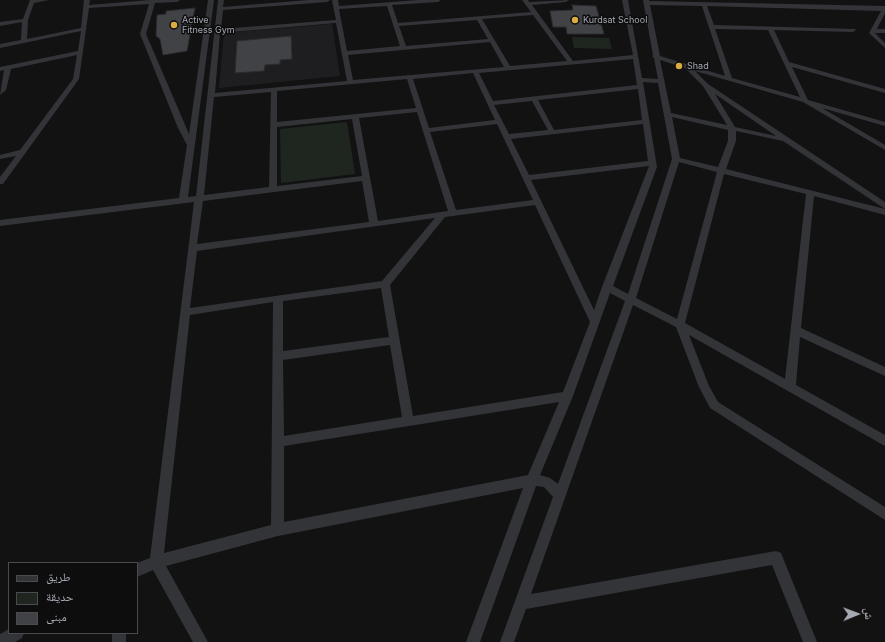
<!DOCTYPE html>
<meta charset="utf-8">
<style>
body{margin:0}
#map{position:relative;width:885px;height:642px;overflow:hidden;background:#121213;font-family:Inter,"Noto Naskh Arabic",sans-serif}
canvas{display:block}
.legend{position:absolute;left:8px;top:562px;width:130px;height:72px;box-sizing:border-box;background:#0d0d0e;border:1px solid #4a4b50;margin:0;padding:5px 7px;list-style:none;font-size:12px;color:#a5a9b2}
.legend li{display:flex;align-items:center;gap:8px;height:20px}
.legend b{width:20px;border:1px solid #4a4b50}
.north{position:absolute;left:837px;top:594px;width:40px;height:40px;-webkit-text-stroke:3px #0d0d0e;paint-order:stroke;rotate:89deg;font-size:11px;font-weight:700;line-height:16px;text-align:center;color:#a5a9b2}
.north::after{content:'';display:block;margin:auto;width:14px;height:18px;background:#a5a9b2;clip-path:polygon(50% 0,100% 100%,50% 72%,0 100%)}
</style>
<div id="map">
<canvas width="885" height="642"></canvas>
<ul class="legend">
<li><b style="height:5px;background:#333438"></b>طريق</li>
<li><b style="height:11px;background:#1f251f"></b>حديقة</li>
<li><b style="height:11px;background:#414246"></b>مبنى</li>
</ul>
<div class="north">ش</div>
</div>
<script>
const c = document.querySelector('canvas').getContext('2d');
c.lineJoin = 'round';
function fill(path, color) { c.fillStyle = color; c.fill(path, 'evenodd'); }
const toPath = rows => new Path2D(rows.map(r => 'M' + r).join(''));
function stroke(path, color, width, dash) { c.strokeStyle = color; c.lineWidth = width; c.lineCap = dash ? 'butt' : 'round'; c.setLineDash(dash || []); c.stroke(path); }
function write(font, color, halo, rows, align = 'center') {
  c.font = font + ' Inter,sans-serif'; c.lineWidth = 3; c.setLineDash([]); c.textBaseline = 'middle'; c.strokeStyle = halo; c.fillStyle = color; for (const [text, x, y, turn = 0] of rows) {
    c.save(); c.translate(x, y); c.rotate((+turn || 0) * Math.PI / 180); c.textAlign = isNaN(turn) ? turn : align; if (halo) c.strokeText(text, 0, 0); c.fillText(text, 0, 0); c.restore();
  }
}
const built = toPath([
 [332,24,340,76,219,88,224,33]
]);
const green = toPath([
 [572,37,609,38,612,49,574,48],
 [347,122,355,174,281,183,280,129]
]);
const building = toPath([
 [572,5,596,6,604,34,567,34,566,27,553,27,550,11,573,10,572,5],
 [195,8,187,51,163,55,160,39,156,36,157,15,166,14,166,11,195,8],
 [291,36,292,59,280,60,280,64,265,65,264,71,235,73,237,41,291,36]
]);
const street = toPath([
 [30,0,49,0,34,3,28,20,27,39,81,28,84,0,90,0,89,5,150,0,180,0,177,2,155,3,146,34,189,134,208,0,214,0,188,197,196,196,218,0,224,0,223,7,308,0,330,0,327,2,223,10,221,29,336,20,332,0,338,0,339,6,418,0,441,0,438,2,392,5,398,23,531,12,522,0,528,0,529,2,569,0,566,2,532,5,573,61,633,55,622,0,628,0,642,78,658,79,654,58,652,56,653,55,643,0,649,0,649,1,885,6,885,13,877,29,885,29,885,33,875,33,885,43,885,48,869,33,881,11,707,6,714,25,855,29,856,30,853,32,774,30,789,62,885,89,885,93,792,67,808,100,885,122,885,126,822,108,885,145,885,150,803,102,695,71,708,84,885,202,885,209,783,141,736,131,736,141,726,169,885,209,885,215,814,196,801,328,885,367,885,376,800,337,796,385,885,435,885,446,689,335,709,386,718,402,885,507,885,520,710,408,699,387,676,327,633,305,531,594,776,551,781,553,817,642,803,642,772,565,526,609,514,642,500,642,553,497,544,487,536,486,480,642,466,642,523,488,278,536,166,566,208,642,193,642,153,570,137,577,137,563,150,558,194,202,0,226,0,220,179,198,187,145,178,128,140,34,149,4,89,8,79,79,3,184,0,184,0,177,16,156,0,159,0,155,20,150,73,79,77,55,11,69,6,90,0,95,4,70,0,71,0,67,78,51,81,31,0,48,0,44,21,40,22,22,0,26,0,22,23,19,30,0],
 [650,5,702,6,725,76,660,56,650,5],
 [387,6,400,46,347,51,339,9,387,6],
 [533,15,567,61,510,66,482,19,533,15],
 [477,20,488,39,406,46,399,26,477,20],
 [336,23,347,81,215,93,220,33,336,23],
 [715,29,768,30,800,97,732,78,715,29],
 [490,42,504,67,353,80,348,55,490,42],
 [633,59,637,85,493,101,479,73,633,59],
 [660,60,685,68,703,86,727,125,671,113,660,60],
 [473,73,495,120,429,128,413,79,473,73],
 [407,79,416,108,277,122,277,91,407,79],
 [643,82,658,83,672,159,628,294,613,286,657,167,643,82],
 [638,89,642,120,554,130,538,100,638,89],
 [271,92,269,187,204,195,214,97,271,92],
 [715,94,776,136,735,127,715,94],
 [532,101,548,130,509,134,494,105,532,101],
 [417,112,448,211,378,221,359,118,417,112],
 [672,117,728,130,728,141,718,167,680,158,672,117],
 [352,119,362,176,277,186,277,127,352,119],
 [497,124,533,200,456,210,430,132,497,124],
 [643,124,648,161,529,175,511,139,643,124],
 [679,162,717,172,677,319,636,298,679,162],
 [649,166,602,287,594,310,531,180,649,166],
 [724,174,806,194,785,379,685,323,724,174],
 [362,181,369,222,197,244,203,201,362,181],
 [535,205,590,322,563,392,413,416,390,285,445,217,535,205],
 [435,218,382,281,190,308,197,251,435,218],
 [381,288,389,337,283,351,283,301,381,288],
 [610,293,625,301,558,484,550,478,540,475,573,396,610,293],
 [273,302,271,525,164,553,190,315,273,302],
 [390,345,402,417,284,436,283,360,390,345],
 [559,402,528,475,284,522,284,446,559,402],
 [9,629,9,633,24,633,22,638,15,642,0,642,0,634,9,629],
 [112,633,126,633,126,642,112,642,112,633]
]);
const markers = [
 [575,20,4,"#dbac41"],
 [174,25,4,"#dbac41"],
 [679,66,4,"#dbac41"]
];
const farPoinames = [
 ["Active",182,20],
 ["Fitness Gym",182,30],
 ["Kurdsat School",583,20],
 ["Shad",687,66]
];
fill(built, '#1e1e20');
fill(green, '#1f251f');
fill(building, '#414246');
stroke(building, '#2c2c2f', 1);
fill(street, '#333438');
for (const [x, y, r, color] of markers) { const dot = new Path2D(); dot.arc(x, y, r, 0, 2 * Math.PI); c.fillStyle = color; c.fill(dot); stroke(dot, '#0d0d0e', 1.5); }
write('9px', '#a5a9b2', '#0d0d0e', farPoinames, 'left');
</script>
